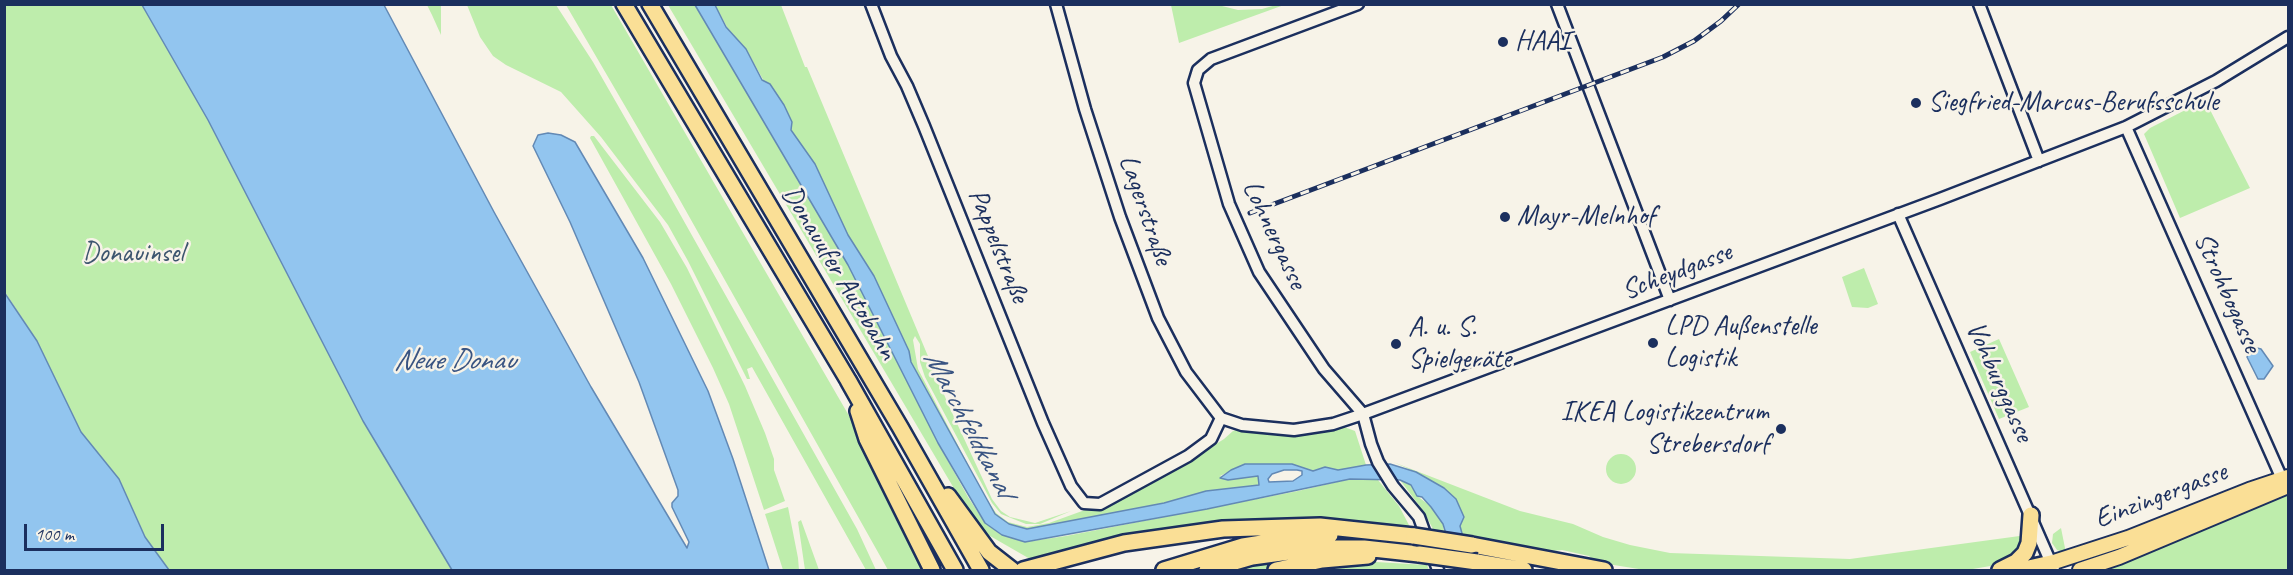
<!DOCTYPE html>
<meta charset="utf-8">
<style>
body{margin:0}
#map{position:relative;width:2293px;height:575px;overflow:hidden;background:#f7f3e8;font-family:Caveat,sans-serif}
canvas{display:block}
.frame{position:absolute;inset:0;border:6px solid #1b2f5e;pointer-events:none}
.scale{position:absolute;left:24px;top:524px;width:140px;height:27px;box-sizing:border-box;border:3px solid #1b2f5e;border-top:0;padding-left:8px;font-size:18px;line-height:21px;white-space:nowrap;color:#1b2f5e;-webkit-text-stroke:4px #f7f3e8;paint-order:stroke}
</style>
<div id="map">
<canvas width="2293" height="575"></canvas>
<div class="frame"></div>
<div class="scale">100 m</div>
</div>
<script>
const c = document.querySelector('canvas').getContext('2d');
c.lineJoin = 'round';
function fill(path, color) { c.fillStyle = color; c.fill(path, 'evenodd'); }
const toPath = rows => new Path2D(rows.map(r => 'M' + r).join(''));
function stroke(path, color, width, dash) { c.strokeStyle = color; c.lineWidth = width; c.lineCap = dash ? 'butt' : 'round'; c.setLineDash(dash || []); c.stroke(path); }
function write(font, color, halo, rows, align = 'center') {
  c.font = font + ' Caveat,sans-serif'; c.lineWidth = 5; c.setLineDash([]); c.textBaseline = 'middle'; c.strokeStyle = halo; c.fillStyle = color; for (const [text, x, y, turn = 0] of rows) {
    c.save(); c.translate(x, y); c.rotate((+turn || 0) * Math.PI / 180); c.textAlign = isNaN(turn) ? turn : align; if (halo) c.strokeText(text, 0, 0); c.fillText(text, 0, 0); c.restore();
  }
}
const green = toPath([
 [4,5,142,5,208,120,363,421,452,570,169,570,145,537,119,479,81,432,37,341,5,292],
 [427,5,441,5,441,35,432,15],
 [467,5,556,5,593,62,667,191,857,529,876,570,866,570,752,367,747,369,750,379,747,379,688,261,668,225,601,137,561,92,506,65,493,56,480,37],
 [566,5,611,5,859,433,926,570,888,570,677,195],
 [668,5,695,5,848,265,938,443,968,497,985,523,1002,535,1025,542,1066,536,1298,491,1350,479,1378,480,1399,506,1410,527,1320,519,1155,531,1030,559,978,529],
 [715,5,781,5,805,67,807,67,948,404,992,499,1001,511,1010,517,1035,523,1071,511,1040,524,1026,524,1001,514,992,503,925,377,920,362,920,344,915,336,913,340,918,369,984,495,996,513,1008,522,1027,527,1049,523,1132,493,1191,460,1224,439,1233,431,1244,428,1290,434,1344,427,1355,431,1366,465,1338,470,1325,467,1313,471,1292,464,1245,464,1220,476,1228,480,1258,476,1259,485,1206,491,1164,503,1049,526,1027,529,1009,524,995,514,981,492,911,362,909,351,874,276,848,235,815,164,791,130,746,49,728,29],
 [1171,5,1218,5,1238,10,1262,9,1276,5,1284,5,1179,43],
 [2205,100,2250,188,2180,218,2144,134,2150,128],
 [591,136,594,136,660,222,687,268,745,386,765,433,774,459,774,470,785,501,764,510,729,404,713,368,671,284,590,138],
 [1864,268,1878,304,1868,308,1852,307,1842,277],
 [1999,339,2029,407,1999,419,1970,352],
 '1606 469a15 15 0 1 1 30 0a15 15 0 1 1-30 0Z',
 [1393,462,1520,511,1573,524,1603,537,1630,545,1670,553,1850,559,2027,535,2026,543,2008,563,1967,570,1645,570,1595,562,1589,556,1562,550,1541,552,1463,536,1460,526,1461,520,1444,488,1416,472],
 [1400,480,1411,485,1417,496,1432,507,1443,524,1444,532,1433,529,1424,512],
 [2288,493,2288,570,2099,570,2116,566],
 [788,507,798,558,799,570,783,570,765,514],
 [801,520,819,570,805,570,798,522],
 [2061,528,2066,553,2057,550,2052,543,2053,534],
 [1325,552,1262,570,1236,570,1265,560],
 [1359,561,1427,565,1429,570,1308,570]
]);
const water = toPath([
 [142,5,384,5,494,212,591,387,687,548,689,542,672,507,672,503,678,496,678,490,639,382,570,222,533,146,538,135,548,133,561,135,575,142,643,258,708,391,733,459,769,570,452,570,363,421,208,120,142,5],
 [695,5,715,5,726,27,746,49,762,80,770,84,784,105,792,122,791,130,815,164,848,235,874,276,909,351,911,362,995,514,1009,524,1027,529,1164,503,1206,491,1259,485,1258,476,1228,480,1220,478,1231,470,1245,464,1292,464,1313,471,1325,467,1338,470,1366,465,1390,464,1416,472,1444,488,1456,499,1464,517,1460,526,1472,570,1457,570,1443,524,1431,507,1422,497,1417,496,1411,485,1400,480,1350,479,1207,509,1025,542,1002,535,985,523,938,443,848,265,695,5],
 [1284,470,1297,470,1302,471,1302,475,1293,481,1269,482,1268,479,1272,474,1284,470],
 [4,292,37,341,81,432,119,479,145,537,169,570,5,570,4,292],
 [2257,348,2261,349,2273,366,2264,379,2258,379,2247,357,2250,351,2257,348]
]);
const minor = toPath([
 [871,4,891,56,907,86,924,126,1043,423,1071,486,1084,503,1100,504,1188,456,1211,439,1221,418],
 [1056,4,1085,109,1120,217,1158,318,1186,372,1221,418],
 [1358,4,1211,59,1198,70,1194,83,1229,204,1259,272,1324,369,1363,414,1371,444,1378,462,1393,486,1419,517,1438,570],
 [1557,4,1670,300],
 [1979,4,2039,161],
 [2126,127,2282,479],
 [1898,214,2054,570],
 [1221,418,1242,425,1294,430,1333,424,1363,414,1940,199,2126,127,2216,81,2288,37]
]);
const major = toPath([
 [2051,563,2128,538,2249,490,2288,477],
 [2080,570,2119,557,2288,486]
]);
const highway = toPath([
 [624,4,848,380,955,570],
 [650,4,900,427,981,570],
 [858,411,867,439,932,570],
 [948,496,989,552,1012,570],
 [1472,545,1604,570],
 [1477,562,1524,570],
 [1023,570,1124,543,1223,529,1320,526,1414,536],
 [1164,570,1243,546,1294,538,1330,535],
 [1207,570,1252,557,1318,548,1364,548,1419,554],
 [1276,570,1322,560,1368,556],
 [2000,570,2016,562,2025,553,2029,543,2031,515],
 [2020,570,2051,563]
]);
const rail = toPath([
 [1250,213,1663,57,1694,41,1721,21,1739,4]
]);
const highwayBridge = toPath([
 [1414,536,1472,545],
 [1419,554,1477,562]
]);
const markers = [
 [1503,42,6,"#1b2f5e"],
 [1916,103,6,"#1b2f5e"],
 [1505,217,6,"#1b2f5e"],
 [1653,343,6,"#1b2f5e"],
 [1396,344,6,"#1b2f5e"],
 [1781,429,6,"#1b2f5e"]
];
const poiNames = [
 ["HAAI",1515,42],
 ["Siegfried-Marcus-Berufsschule",1928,103],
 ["Mayr-Melnhof",1517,217],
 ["LPD Außenstelle",1665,327],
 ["Logistik",1665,359],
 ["A. u. S.",1408,328],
 ["Spielgeräte",1408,360],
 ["IKEA Logistikzentrum",1769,413,"right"],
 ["Strebersdorf",1769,445,"right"]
];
const streetNames = [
 ["Lagerstraße",1145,210,71],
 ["Lohnergasse",1274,235,65],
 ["Pappelstraße",998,246,68],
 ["Scheydgasse",1677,272,-21],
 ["Donauufer Autobahn",839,273,59],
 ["Strohbogasse",2227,293,66],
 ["Vohburggasse",1999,382,66],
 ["Einzingergasse",2161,496,-21]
];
const parkNames = [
 ["Donauinsel",133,254]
];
const waterNames = [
 ["Neue Donau",454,361],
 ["Marchfeldkanal",968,424,62]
];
fill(green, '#beedac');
fill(water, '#92c5ef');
stroke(water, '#6289b5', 1.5);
stroke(minor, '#1b2f5e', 15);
stroke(major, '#1b2f5e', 18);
stroke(highway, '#1b2f5e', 20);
stroke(minor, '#f7f3e8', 10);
stroke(major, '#fadf96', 14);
stroke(highway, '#fadf96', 15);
stroke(rail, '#1b2f5e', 5);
stroke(rail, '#f7f3e8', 3, [9]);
stroke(highwayBridge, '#1b2f5e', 20, []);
stroke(highwayBridge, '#fadf96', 15);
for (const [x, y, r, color] of markers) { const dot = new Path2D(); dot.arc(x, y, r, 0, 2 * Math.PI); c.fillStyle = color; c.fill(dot); stroke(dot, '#f7f3e8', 2); }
write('28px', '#1b2f5e', '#f7f3e8', poiNames, 'left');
write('28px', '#1b2f5e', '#f7f3e8', streetNames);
write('28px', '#3c556e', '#f7f3e8', parkNames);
write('italic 30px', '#395482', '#f7f3e8', waterNames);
</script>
